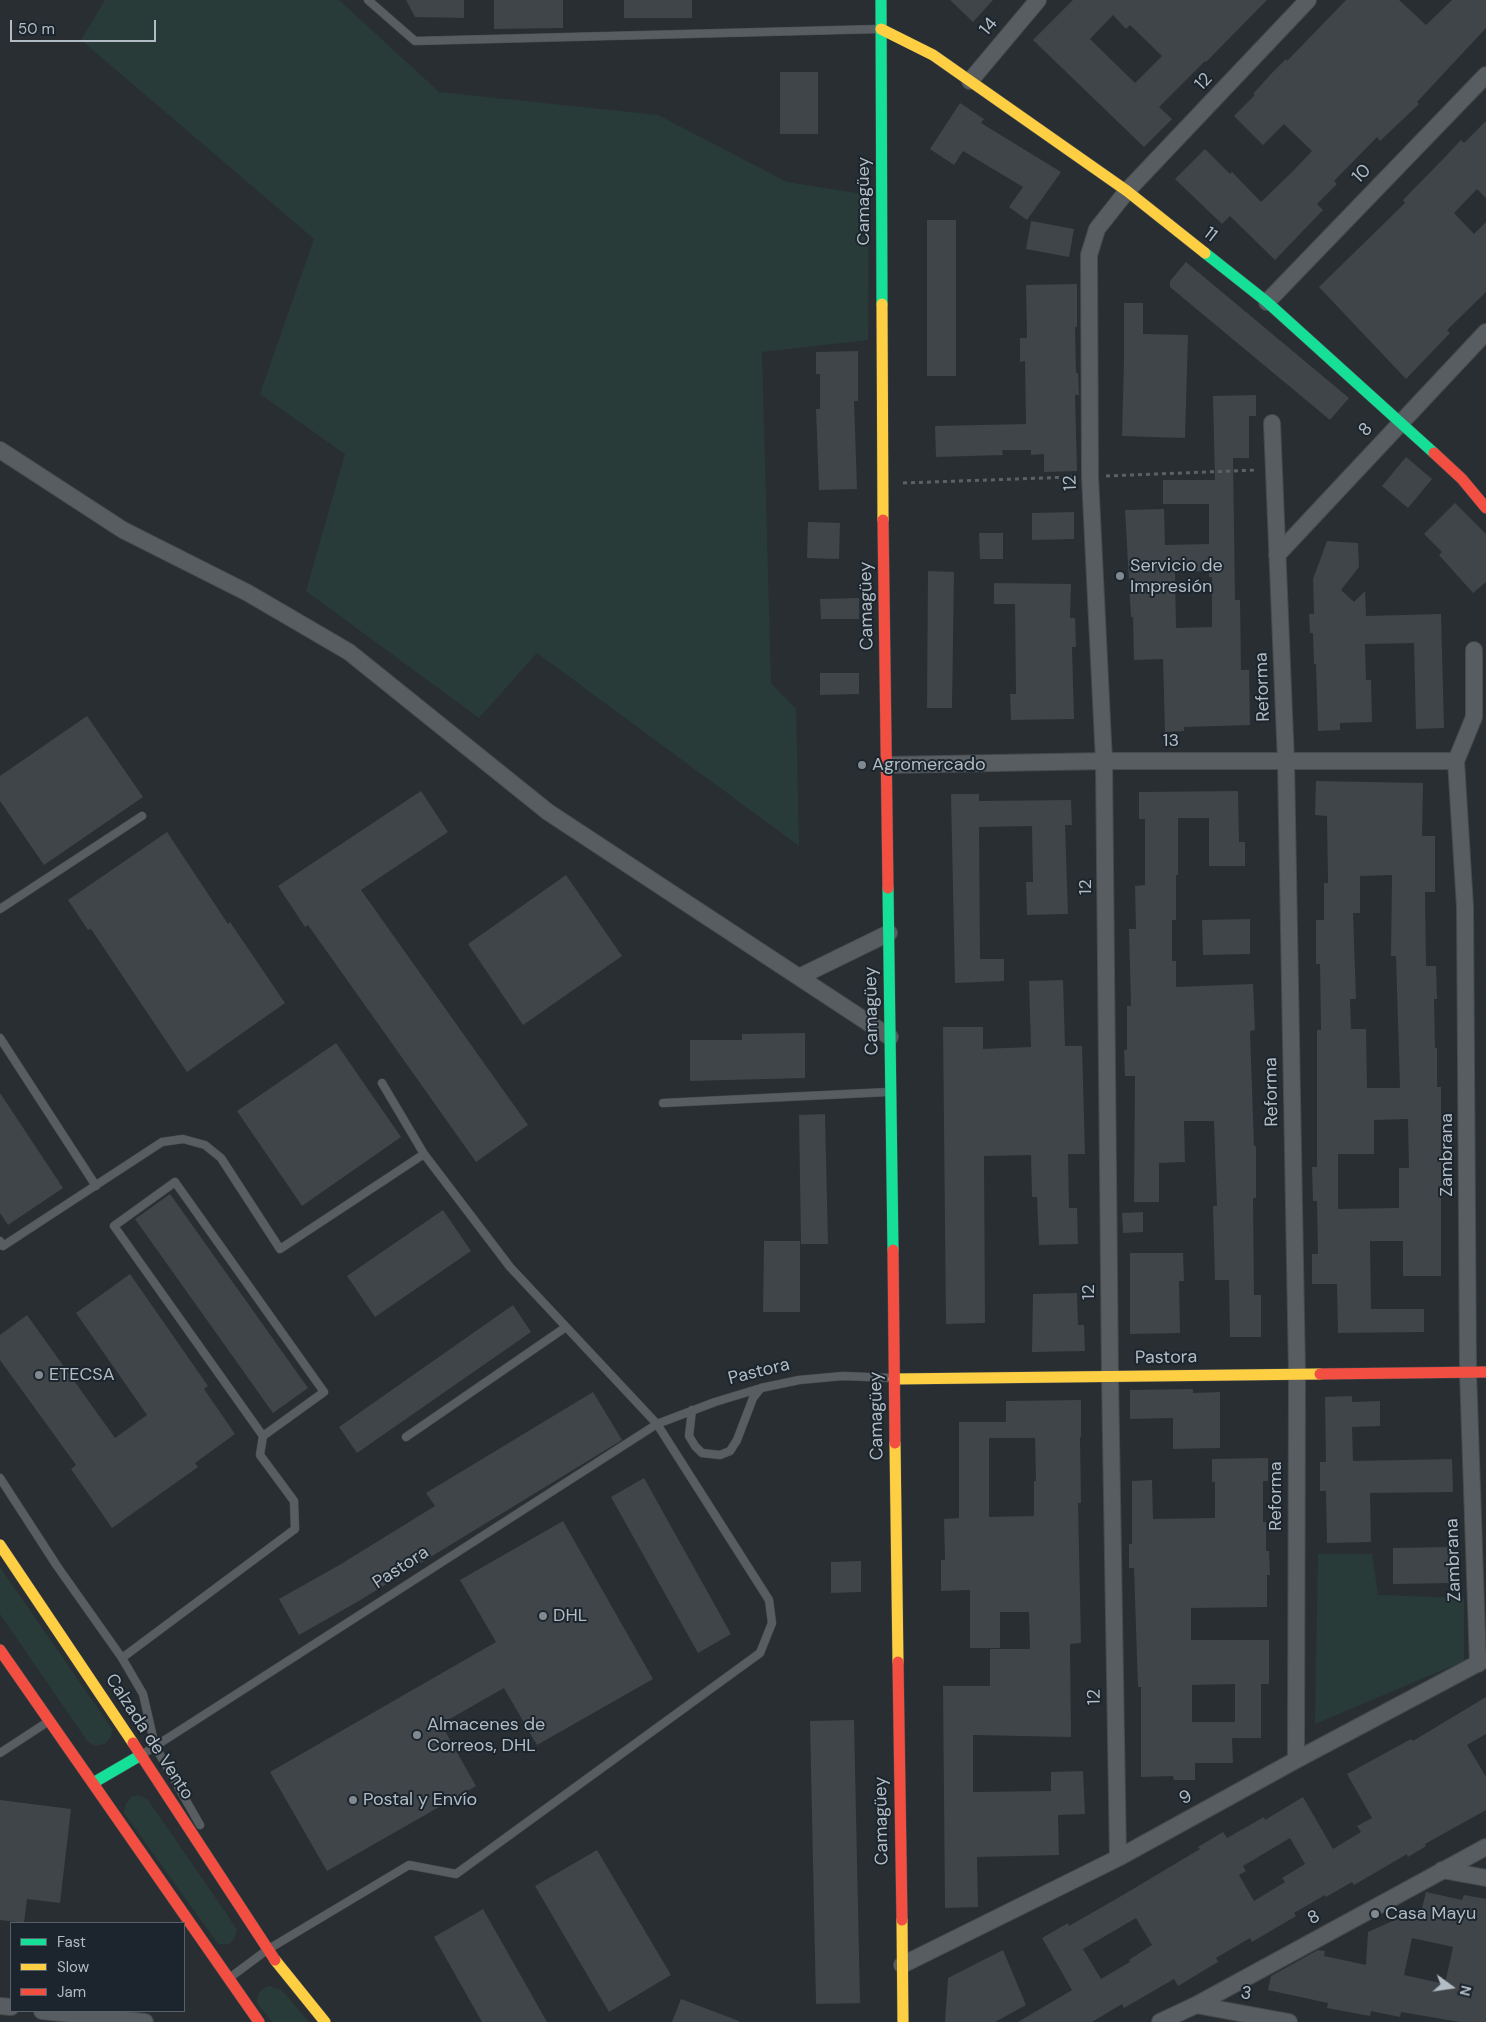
<!DOCTYPE html>
<meta charset="utf-8">
<style>
body{margin:0}
#map{position:relative;width:1486px;height:2022px;overflow:hidden;background:#282e32;font-family:"DM Sans",sans-serif}
canvas{display:block}
.legend{position:absolute;left:10px;top:1922px;width:175px;height:90px;box-sizing:border-box;background:#1c252d;border:1px solid #586169;margin:0;padding:6px 9px;list-style:none;font-size:15px;color:#b1bcc4}
.legend li{display:flex;align-items:center;gap:10px;height:25px}
.legend b{width:25px;border:1px solid #586169}
.north{position:absolute;left:1426px;top:1962px;width:50px;height:50px;-webkit-text-stroke:4px #1c252d;paint-order:stroke;rotate:104deg;font-size:14px;font-weight:700;line-height:20px;text-align:center;color:#b1bcc4}
.north::after{content:'';display:block;margin:auto;width:18px;height:22px;background:#b1bcc4;clip-path:polygon(50% 0,100% 100%,50% 72%,0 100%)}
.scale{position:absolute;left:10px;top:20px;width:146px;height:22px;box-sizing:border-box;border:2px solid #b1bcc4;border-top:0;padding-left:6px;font-size:15px;line-height:18px;white-space:nowrap;color:#b1bcc4;-webkit-text-stroke:4px #1c252d;paint-order:stroke}
</style>
<div id="map">
<canvas width="1486" height="2022"></canvas>
<ul class="legend">
<li><b style="height:6px;background:#16e098"></b>Fast</li>
<li><b style="height:6px;background:#ffcf43"></b>Slow</li>
<li><b style="height:6px;background:#f24e42"></b>Jam</li>
</ul>
<div class="north">N</div>
<div class="scale">50 m</div>
</div>
<script>
const c = document.querySelector('canvas').getContext('2d');
c.lineJoin = 'round';
function fill(path, color) { c.fillStyle = color; c.fill(path, 'evenodd'); }
const toPath = rows => new Path2D(rows.map(r => 'M' + r).join(''));
function stroke(path, color, width, dash) { c.strokeStyle = color; c.lineWidth = width; c.lineCap = dash ? 'butt' : 'round'; c.setLineDash(dash || []); c.stroke(path); }
function write(font, color, halo, rows, align = 'center') {
  c.font = font + ' "DM Sans",sans-serif'; c.lineWidth = 4; c.setLineDash([]); c.textBaseline = 'middle'; c.strokeStyle = halo; c.fillStyle = color; for (const [text, x, y, turn = 0] of rows) {
    c.save(); c.translate(x, y); c.rotate((+turn || 0) * Math.PI / 180); c.textAlign = isNaN(turn) ? turn : align; if (halo) c.strokeText(text, 0, 0); c.fillText(text, 0, 0); c.restore();
  }
}
const green = toPath([
 [105,0,339,0,439,92,658,115,787,182,869,195,868,340,762,352,771,683,796,709,799,846,537,653,479,718,306,591,345,454,260,394,314,239,81,40],
 [1318,1554,1372,1554,1378,1595,1464,1598,1464,1661,1315,1724],
 [0,1567,112,1729,111,1737,104,1744,95,1746,88,1742,0,1614],
 [138,1795,148,1800,224,1910,237,1930,234,1939,229,1944,218,1944,124,1813,126,1803,131,1797],
 [269,1986,282,1990,309,2022,272,2022,257,2003,258,1995,262,1989]
]);
const building = toPath([
 [406,0,464,0,464,18,415,17],
 [494,0,563,0,563,28,494,29],
 [624,0,692,0,692,18,624,18],
 [950,0,993,0,973,22],
 [1073,0,1267,0,1206,62,1205,61,1159,107,1172,119,1144,147,1033,40],
 [1113,15,1126,29,1130,25,1162,56,1135,83,1090,39],
 [1346,0,1399,0,1426,25,1452,0,1486,0,1486,28,1417,102,1419,104,1380,141,1377,137,1334,181,1337,184,1317,204,1323,210,1275,260,1230,216,1222,224,1175,179,1205,149,1230,174,1232,172,1261,202,1292,172,1312,151,1288,128,1284,124,1263,145,1234,116,1255,95,1253,94,1270,75,1286,59,1287,61],
 [780,72,818,72,818,134,780,134],
 [960,103,984,119,981,123,1061,172,1027,220,1009,207,1023,187,963,151,954,165,930,149],
 [1486,121,1486,198,1477,189,1454,213,1474,234,1486,222,1486,292,1447,330,1450,333,1406,379,1319,287,1405,203,1403,200,1445,157,1461,140,1464,143],
 [927,220,956,220,956,376,927,376],
 [1031,221,1074,229,1069,257,1026,249],
 [1186,262,1349,398,1330,420,1170,287,1170,281],
 [1077,284,1077,327,1075,327,1076,373,1078,373,1079,395,1075,395,1077,471,1044,472,1044,454,1031,455,1031,450,1002,450,1003,455,936,457,935,426,1026,424,1025,361,1020,362,1020,338,1027,338,1026,285],
 [1124,303,1143,303,1143,334,1188,335,1185,438,1122,436,1124,360],
 [858,351,858,401,854,401,857,489,819,490,816,409,820,409,820,374,816,374,816,352],
 [1256,395,1256,416,1249,416,1249,458,1233,458,1235,600,1240,600,1241,670,1249,670,1250,725,1184,727,1184,731,1165,732,1163,659,1134,660,1133,617,1131,617,1125,510,1164,509,1165,545,1209,544,1209,504,1163,504,1163,480,1215,480,1213,396],
 [1209,571,1209,577,1212,577,1212,627,1176,628,1175,572],
 [1406,457,1432,479,1408,508,1382,486],
 [1455,503,1486,534,1486,582,1473,593,1439,555,1442,552,1424,534],
 [1074,512,1074,539,1032,540,1032,513],
 [808,522,840,523,839,559,807,558],
 [979,533,1003,533,1003,559,980,559],
 [1327,541,1358,543,1359,567,1341,590,1354,602,1365,591,1366,616,1441,614,1444,728,1416,729,1414,643,1365,644,1366,680,1371,680,1372,722,1340,723,1340,730,1318,731,1316,664,1314,664,1313,633,1310,633,1309,614,1314,614,1313,579],
 [928,571,954,572,952,708,927,708],
 [994,583,1071,584,1070,618,1075,618,1076,647,1072,647,1074,719,1011,720,1010,694,1016,694,1015,604,994,604],
 [859,598,859,619,821,619,820,599],
 [820,673,859,673,859,694,820,695],
 [87,716,143,797,44,865,0,801,0,776],
 [1316,781,1423,783,1422,836,1435,836,1435,892,1425,892,1426,966,1436,966,1437,999,1434,999,1435,1048,1437,1048,1437,1087,1441,1087,1441,1276,1403,1276,1403,1241,1370,1241,1371,1309,1424,1309,1424,1332,1338,1333,1337,1284,1312,1284,1312,1254,1318,1254,1317,1201,1313,1201,1312,1167,1317,1167,1317,1030,1321,1030,1320,964,1316,964,1316,920,1324,920,1324,883,1328,883,1327,816,1315,815],
 [1392,875,1391,956,1396,956,1400,1088,1367,1088,1366,1029,1351,1029,1350,999,1356,999,1353,913,1360,913,1360,876],
 [1408,1119,1409,1168,1399,1168,1399,1208,1338,1209,1338,1154,1374,1154,1374,1120],
 [421,791,448,832,361,890,528,1125,476,1162,308,925,305,927,278,886],
 [1238,791,1239,842,1245,842,1245,866,1209,866,1209,818,1178,818,1178,875,1176,875,1176,920,1172,920,1172,961,1176,961,1176,987,1253,984,1255,1030,1250,1031,1254,1146,1256,1146,1256,1198,1253,1198,1254,1295,1261,1295,1261,1337,1230,1337,1229,1280,1215,1280,1213,1206,1217,1206,1214,1121,1184,1121,1185,1162,1159,1163,1159,1202,1134,1202,1135,1076,1125,1076,1124,1050,1127,1050,1127,1006,1131,1006,1129,929,1136,929,1135,886,1145,885,1145,819,1139,819,1139,792],
 [951,794,979,794,979,801,1071,800,1072,825,1065,825,1068,914,1027,915,1026,882,1033,882,1032,826,979,827,980,959,1004,959,1004,981,955,983],
 [167,832,228,924,230,922,285,1003,187,1072,91,929,88,930,68,900],
 [566,875,622,956,523,1025,468,944],
 [1250,919,1250,954,1203,955,1202,920],
 [1063,980,1065,1046,1082,1046,1085,1154,1068,1154,1069,1208,1077,1208,1078,1244,1039,1245,1037,1197,1032,1197,1031,1155,984,1156,985,1323,946,1324,943,1027,983,1027,983,1049,1031,1047,1029,981],
 [805,1033,805,1078,690,1081,690,1040,742,1040,742,1034],
 [336,1043,401,1137,302,1206,237,1111],
 [0,1093,63,1188,8,1225,0,1213],
 [825,1114,828,1244,801,1244,799,1115],
 [170,1194,308,1388,273,1413,135,1219],
 [443,1210,471,1251,375,1317,347,1276],
 [1143,1212,1143,1232,1123,1233,1122,1213],
 [764,1241,800,1241,800,1312,763,1312],
 [1130,1253,1183,1253,1184,1281,1179,1281,1180,1333,1130,1334],
 [130,1274,208,1386,204,1389,235,1434,195,1463,198,1467,112,1528,71,1469,76,1465,0,1360,0,1335,27,1315,115,1438,147,1415,76,1313],
 [1077,1293,1078,1325,1084,1325,1085,1351,1032,1352,1033,1294],
 [513,1305,531,1332,357,1453,339,1427],
 [1193,1389,1193,1393,1220,1392,1220,1448,1173,1449,1173,1418,1130,1419,1130,1390],
 [593,1392,622,1440,357,1602,299,1635,279,1599,341,1564,435,1506,426,1493],
 [1352,1396,1352,1402,1380,1401,1380,1426,1352,1427,1353,1461,1452,1459,1453,1492,1370,1493,1371,1542,1327,1543,1326,1491,1320,1491,1320,1462,1326,1462,1325,1397],
 [1081,1400,1081,1437,1080,1437,1081,1503,1078,1503,1081,1643,1070,1644,1071,1737,973,1735,973,1792,1051,1791,1051,1772,1083,1771,1085,1814,1058,1815,1059,1855,977,1857,978,1907,945,1908,943,1686,990,1686,990,1649,1030,1649,1029,1612,1000,1612,1000,1648,970,1648,970,1590,941,1591,941,1560,945,1560,944,1519,959,1518,959,1422,1006,1422,1006,1401],
 [989,1438,1035,1438,1036,1481,1034,1481,1034,1516,989,1517],
 [1268,1458,1268,1481,1263,1481,1263,1522,1266,1522,1266,1551,1269,1551,1270,1575,1267,1575,1267,1607,1191,1608,1191,1640,1269,1640,1269,1684,1261,1684,1261,1738,1232,1738,1233,1763,1195,1763,1195,1780,1174,1780,1173,1776,1141,1777,1141,1687,1138,1687,1134,1568,1129,1568,1129,1544,1132,1544,1132,1481,1152,1480,1153,1519,1215,1518,1215,1482,1212,1482,1212,1459],
 [1235,1684,1235,1722,1192,1722,1192,1685],
 [644,1478,731,1634,698,1653,611,1497],
 [563,1521,653,1679,537,1745,504,1688,441,1724,476,1786,327,1871,270,1772,496,1642,460,1580],
 [1451,1547,1452,1583,1393,1584,1393,1548],
 [861,1561,861,1592,831,1593,831,1562],
 [1486,1697,1486,1734,1467,1745,1486,1777,1486,1810,1425,1844,1426,1846,1408,1857,1407,1854,1354,1885,1352,1882,1326,1897,1325,1895,1294,1913,1296,1916,1252,1942,1250,1938,1216,1958,1218,1962,1178,1986,1174,1979,1124,2008,1122,2004,1092,2022,1018,2022,1072,1990,1042,1938,1068,1923,1069,1926,1123,1895,1200,1849,1198,1847,1223,1832,1227,1838,1264,1817,1265,1820,1303,1797,1333,1849,1361,1832,1357,1826,1372,1818,1347,1774,1411,1739,1413,1741],
 [1290,1838,1305,1864,1282,1878,1285,1882,1254,1901,1239,1875,1246,1871,1243,1866],
 [1136,1918,1152,1945,1129,1960,1130,1962,1101,1979,1083,1949],
 [854,1720,860,2003,816,2004,810,1721],
 [0,1800,71,1809,60,1903,27,1899,24,1923,0,1920],
 [597,1850,671,1975,609,2012,535,1886],
 [1426,1892,1462,1900,1464,1895,1486,1899,1486,2022,1460,2022,1401,2012,1400,2017,1371,2011,1370,2016,1327,2008,1328,2003,1268,1990,1271,1976,1318,1950,1325,1951,1324,1956,1366,1965,1368,1932,1422,1908],
 [1412,1938,1453,1947,1445,1984,1404,1975],
 [483,1909,547,2022,482,2022,434,1937],
 [1003,1950,1026,2005,995,2022,945,2022,948,1978],
 [681,1999,739,2021,739,2022,672,2022]
]);
const path = toPath([
 [1106,476,1257,470],
 [903,483,1072,477]
]);
const lane = toPath([
 [368,0,415,41,879,29],
 [0,909,142,816],
 [0,1038,96,1186],
 [663,1103,888,1092],
 [0,1241,3,1246,162,1142,183,1139,205,1145,221,1158,280,1249,424,1154],
 [692,1410,689,1436,695,1446,702,1453,720,1455,730,1451,737,1440,753,1398,761,1388],
 [406,1437,566,1327],
 [0,1478,57,1566,122,1658,143,1694,155,1746,200,1825],
 [122,1658,295,1529,294,1501,260,1455,263,1436,324,1392,175,1182,114,1226,263,1436],
 [0,1753,46,1723],
 [143,1754,657,1424,715,1402,761,1388,799,1380,843,1376,892,1378],
 [232,1976,267,1950,409,1865,456,1874,760,1653,772,1623,769,1600,657,1424,510,1267,424,1154,382,1083]
]);
const street = toPath([
 [970,81,1038,0],
 [1267,302,1486,75],
 [1272,423,1286,762,1297,1373,1296,1760],
 [0,450,123,530,248,593,349,652,548,812,890,1037],
 [1277,555,1486,332],
 [1474,650,1474,717,1456,761,1465,907,1468,1372,1478,1664],
 [887,765,1104,761,1456,761],
 [799,977,889,933],
 [1118,1858,1110,1376,1104,761,1090,477,1089,255,1097,229,1127,191,1308,0],
 [1442,1870,1486,1878],
 [902,1965,1118,1858,1296,1760,1486,1659],
 [1196,2005,1289,2022],
 [0,2006,11,2007],
 [42,2011,145,2022],
 [1160,2022,1196,2005,1486,1847]
]);
const fast = toPath([
 [881,0,882,304],
 [1205,253,1267,302,1434,453],
 [888,888,893,1250],
 [93,1783,141,1755]
]);
const slow = toPath([
 [881,29,933,55,1127,191,1205,253],
 [882,304,883,520],
 [894,1379,1320,1374],
 [895,1443,898,1662],
 [0,1545,133,1743],
 [902,1920,903,2022],
 [275,1960,325,2022]
]);
const jam = toPath([
 [1434,453,1462,479,1486,508],
 [883,520,888,888],
 [893,1250,895,1443],
 [1320,1374,1486,1372],
 [0,1650,259,2022],
 [898,1662,902,1920],
 [133,1743,275,1960]
]);
const markers = [
 [1120,576,5,"#818a91"],
 [862,765,5,"#818a91"],
 [39,1375,5,"#818a91"],
 [543,1616,5,"#818a91"],
 [417,1735,5,"#818a91"],
 [353,1800,5,"#818a91"],
 [1375,1914,5,"#818a91"]
];
const streetNames = [
 ["14",989,27,-50],
 ["12",1204,82,-47],
 ["10",1362,174,-46],
 ["Camagüey",864,201,-90],
 ["11",1210,235,38],
 ["8",1366,430,-47],
 ["12",1071,483,-92],
 ["Camagüey",867,606,-91],
 ["Reforma",1263,687,-92],
 ["13",1171,741],
 ["12",1086,887,-90],
 ["Camagüey",872,1011,-91],
 ["Reforma",1272,1092,-91],
 ["Zambrana",1447,1155,-90],
 ["12",1089,1292,-90],
 ["Pastora",1166,1358,-1],
 ["Pastora",759,1372,-14],
 ["Camagüey",877,1416,-91],
 ["Reforma",1276,1496,-90],
 ["Zambrana",1454,1560,-92],
 ["Pastora",401,1568,-33],
 ["12",1095,1697,-91],
 ["Calzada de Vento",149,1737,57],
 ["9",1186,1798,-29],
 ["Camagüey",882,1821,-91],
 ["8",1314,1918,-29],
 ["3",1246,1994,10]
];
const poiNames = [
 ["Servicio de",1130,566],
 ["Impresión",1130,587],
 ["Agromercado",872,765],
 ["ETECSA",49,1375],
 ["DHL",553,1616],
 ["Almacenes de",427,1725],
 ["Correos, DHL",427,1746],
 ["Postal y Envío",363,1800],
 ["Casa Mayu",1385,1914]
];
fill(green, '#293b39');
fill(building, '#404549');
stroke(lane, '#464a4d', 9);
stroke(street, '#464a4d', 18);
stroke(fast, '#464a4d', 12);
stroke(slow, '#464a4d', 12);
stroke(jam, '#464a4d', 12);
stroke(path, '#5b6165', 3, [4, 4]);
stroke(lane, '#575d61', 8);
stroke(street, '#575d61', 16);
stroke(fast, '#16e098', 11);
stroke(slow, '#ffcf43', 11);
stroke(jam, '#f24e42', 11);
for (const [x, y, r, color] of markers) { const dot = new Path2D(); dot.arc(x, y, r, 0, 2 * Math.PI); c.fillStyle = color; c.fill(dot); stroke(dot, '#1c252d', 2); }
write('18px', '#b1bcc4', '#1c252d', streetNames);
write('18px', '#b1bcc4', '#1c252d', poiNames, 'left');
</script>
